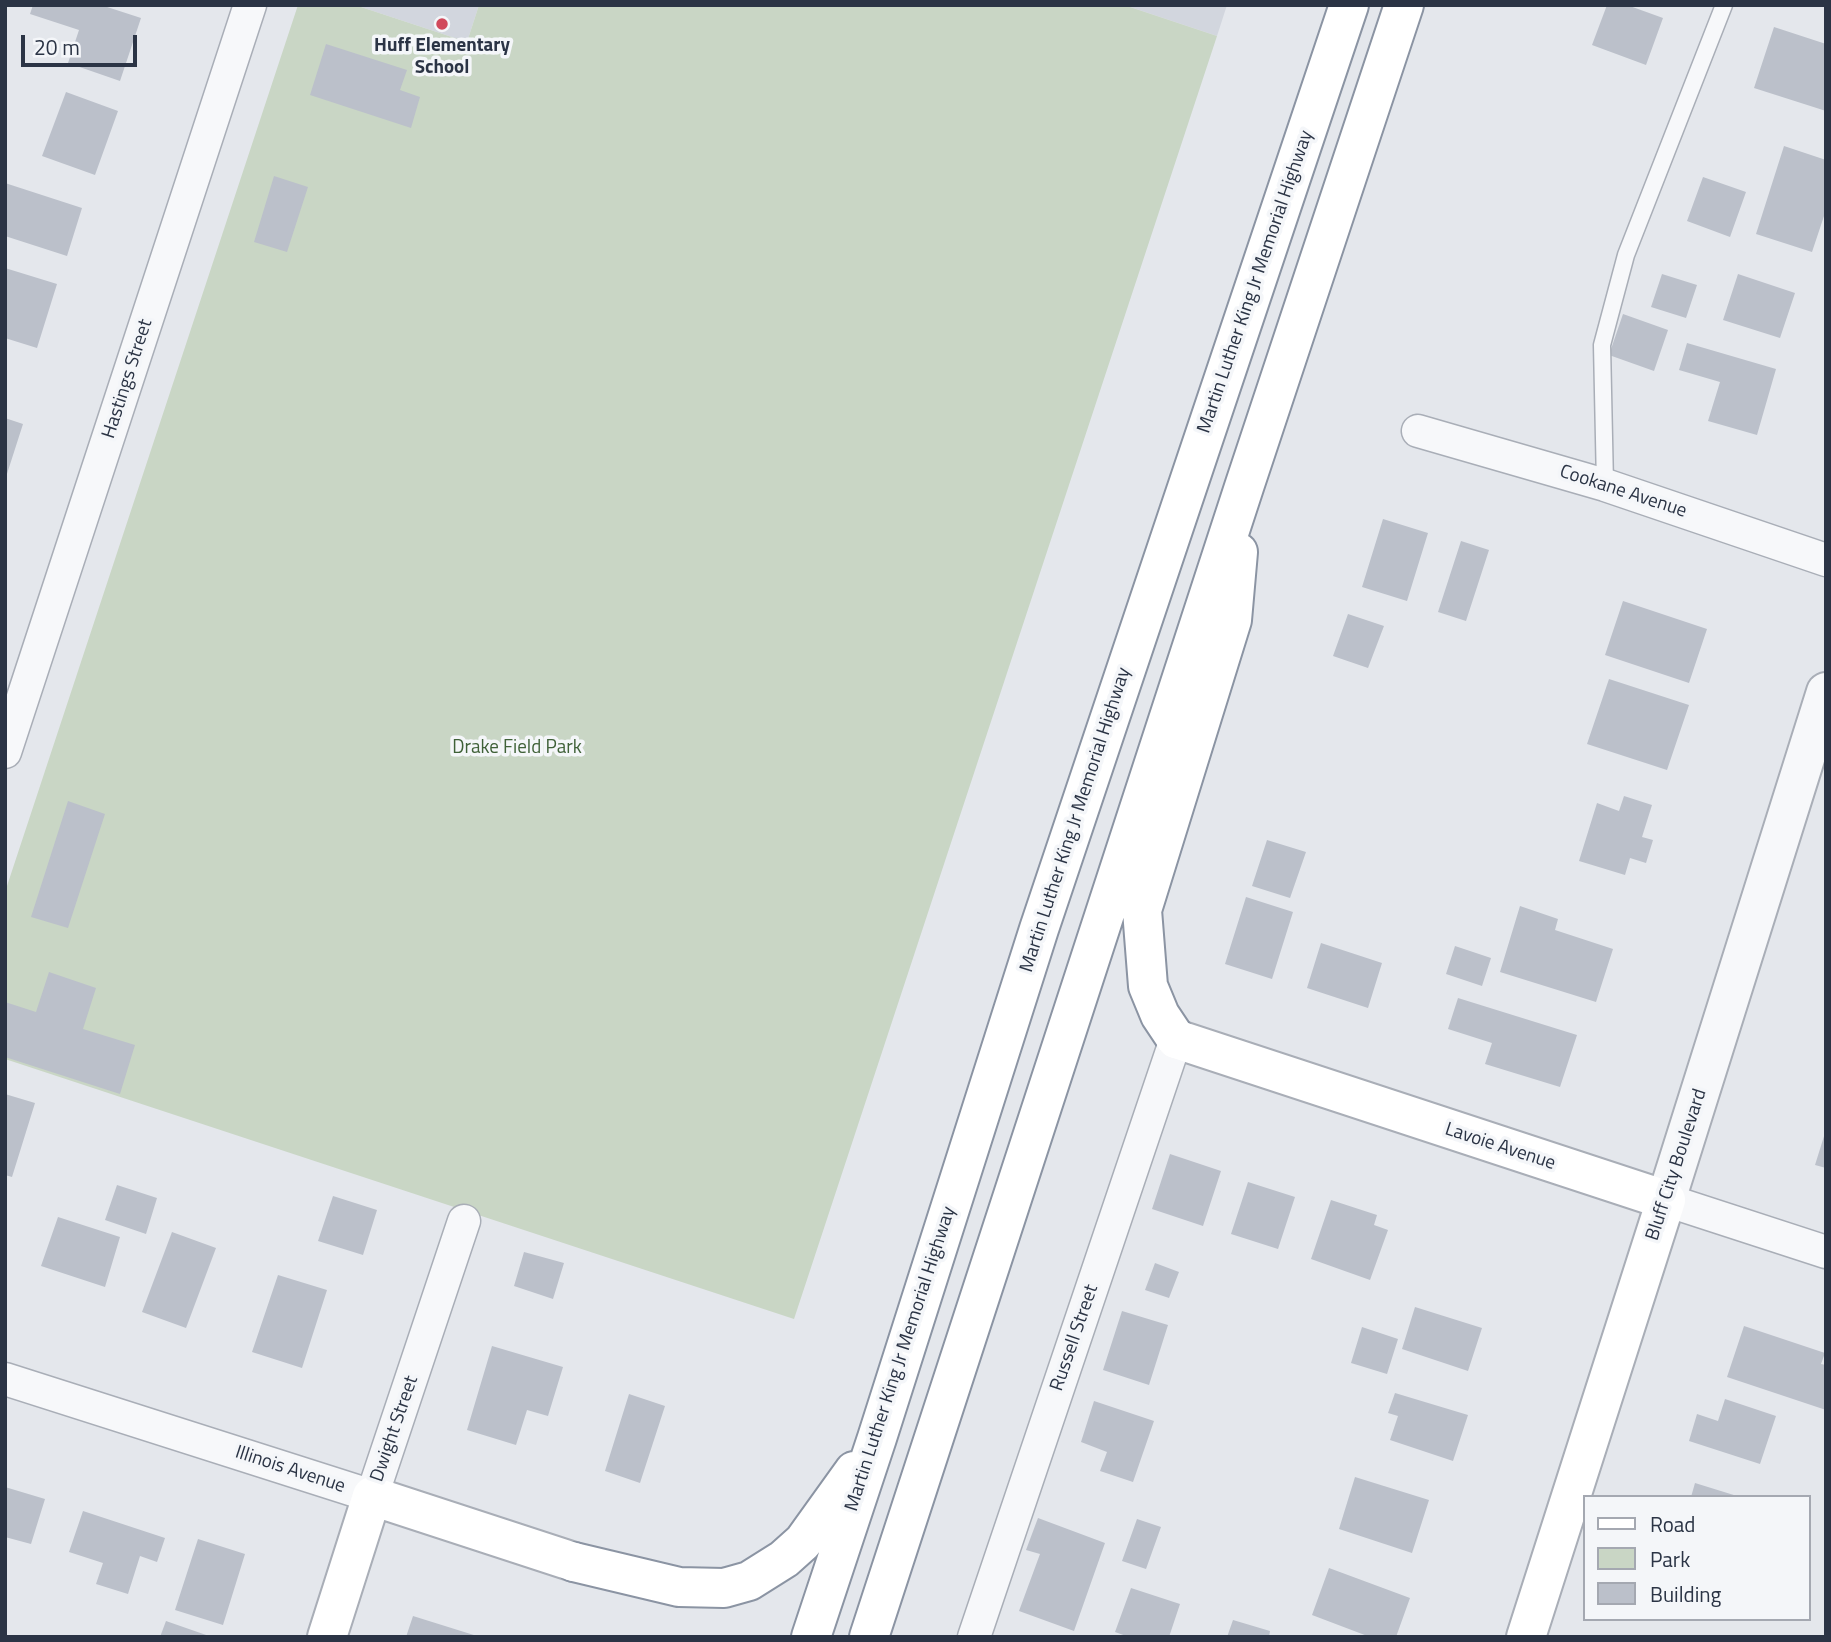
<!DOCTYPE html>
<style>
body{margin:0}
#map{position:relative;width:1831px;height:1642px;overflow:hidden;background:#e4e7ec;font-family:"Titillium Web",sans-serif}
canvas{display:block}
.frame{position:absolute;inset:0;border:7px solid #2b3445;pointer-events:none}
.legend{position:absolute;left:1583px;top:1495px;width:228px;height:126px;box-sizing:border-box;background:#f4f6f9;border:2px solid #a4a8b1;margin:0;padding:9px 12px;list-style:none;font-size:21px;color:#2b3445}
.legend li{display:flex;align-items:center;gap:14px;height:35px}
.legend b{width:35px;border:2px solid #a4a8b1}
.scale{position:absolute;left:21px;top:35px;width:116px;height:32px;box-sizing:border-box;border:4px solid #2b3445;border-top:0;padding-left:9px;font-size:21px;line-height:24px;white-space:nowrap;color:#2b3445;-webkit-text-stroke:5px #f4f6f9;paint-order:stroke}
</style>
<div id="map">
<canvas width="1831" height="1642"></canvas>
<div class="frame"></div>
<ul class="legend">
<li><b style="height:9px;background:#fff"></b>Road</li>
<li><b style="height:19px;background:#c9d6c5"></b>Park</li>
<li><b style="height:19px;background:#bbc0ca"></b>Building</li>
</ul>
<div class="scale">20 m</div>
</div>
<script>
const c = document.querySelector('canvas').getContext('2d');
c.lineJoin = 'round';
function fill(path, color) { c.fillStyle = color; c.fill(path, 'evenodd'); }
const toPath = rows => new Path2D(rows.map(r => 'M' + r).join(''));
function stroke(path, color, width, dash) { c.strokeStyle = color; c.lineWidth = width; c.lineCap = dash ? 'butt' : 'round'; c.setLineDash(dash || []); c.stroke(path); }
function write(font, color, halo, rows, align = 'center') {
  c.font = font + ' "Titillium Web",sans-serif'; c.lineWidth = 7; c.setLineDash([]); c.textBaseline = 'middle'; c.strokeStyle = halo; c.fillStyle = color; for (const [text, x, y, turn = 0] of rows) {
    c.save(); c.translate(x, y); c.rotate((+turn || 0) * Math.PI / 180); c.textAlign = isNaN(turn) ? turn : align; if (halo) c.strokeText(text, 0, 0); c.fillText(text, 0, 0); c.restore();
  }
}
const built = toPath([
 [355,5,479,5,467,42],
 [1124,5,1227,5,1217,36]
]);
const green = toPath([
 [298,5,355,5,467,42,479,5,1124,5,1217,36,794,1319,5,1059,5,892]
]);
const building = toPath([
 [33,5,101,5,141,18,120,81,68,63,79,30,30,14],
 [1607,5,1627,5,1663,18,1646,65,1592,45],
 [1774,27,1826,44,1826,111,1754,88],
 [326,44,407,70,400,90,420,97,411,128,310,95],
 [66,92,118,111,95,175,42,156],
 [1784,146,1826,160,1826,210,1812,252,1756,234],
 [274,176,308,187,287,252,254,242],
 [1703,177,1746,192,1730,237,1687,221],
 [5,183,82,208,67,256,5,236],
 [5,268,57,284,37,348,5,338],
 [1662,274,1697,285,1686,318,1651,307],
 [1738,274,1795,293,1780,338,1723,320],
 [1623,314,1668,330,1654,371,1609,355],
 [1687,343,1776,369,1757,435,1708,421,1720,382,1679,370],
 [5,418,23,424,6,477,5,477],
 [1383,519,1428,533,1407,601,1362,587],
 [1461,541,1489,550,1466,621,1438,612],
 [1623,601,1707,629,1689,683,1605,655],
 [1348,614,1384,626,1368,668,1333,656],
 [1609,679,1689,705,1667,770,1587,744],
 [1624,796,1652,805,1642,837,1653,840,1646,863,1630,858,1625,875,1579,861,1597,803,1619,811],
 [68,801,105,814,68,928,31,917],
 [1267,840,1306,852,1290,898,1252,886],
 [1246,897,1293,912,1272,979,1225,964],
 [1520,906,1558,919,1555,930,1613,949,1596,1002,1500,972],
 [1321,943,1382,963,1368,1008,1307,988],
 [1455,946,1491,958,1482,986,1446,974],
 [49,972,96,988,83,1029,135,1045,120,1094,5,1057,5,1002,36,1012],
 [1458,998,1577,1035,1560,1087,1485,1064,1492,1043,1448,1029],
 [5,1094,35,1103,12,1177,5,1175],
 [1825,1133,1826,1133,1826,1168,1815,1165],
 [1170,1154,1221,1171,1203,1226,1152,1209],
 [1248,1182,1295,1197,1278,1249,1231,1234],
 [117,1185,157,1198,146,1234,105,1220],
 [333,1196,377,1210,363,1255,318,1241],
 [1331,1200,1377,1215,1374,1225,1388,1230,1370,1280,1311,1259],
 [58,1217,120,1237,105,1287,41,1266],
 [172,1232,216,1248,186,1328,142,1312],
 [524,1252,564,1263,553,1299,514,1286],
 [1155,1263,1179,1272,1169,1298,1145,1290],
 [278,1275,327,1290,302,1368,252,1352],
 [1415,1307,1482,1328,1468,1371,1402,1349],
 [1122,1311,1168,1325,1149,1385,1103,1370],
 [1744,1326,1825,1353,1821,1364,1826,1365,1826,1410,1727,1377],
 [1362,1327,1398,1339,1387,1374,1351,1363],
 [492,1346,563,1367,548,1416,527,1410,516,1445,467,1430],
 [1395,1393,1468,1415,1453,1461,1390,1440,1398,1416,1388,1413],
 [629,1394,665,1406,640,1483,605,1471],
 [1725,1399,1776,1416,1760,1464,1689,1441,1697,1414,1718,1421],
 [1094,1401,1154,1421,1133,1482,1100,1471,1107,1452,1081,1442],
 [1355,1477,1429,1500,1412,1553,1339,1529],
 [1695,1483,1737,1496,1737,1497,1691,1497],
 [5,1487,45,1499,31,1544,5,1537],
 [83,1511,165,1538,157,1562,140,1556,128,1594,96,1584,103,1563,69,1552],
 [1038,1518,1105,1543,1074,1631,1019,1611,1040,1554,1026,1550],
 [1137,1519,1161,1527,1146,1569,1122,1561],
 [198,1539,245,1554,223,1625,175,1610],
 [1329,1568,1410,1598,1396,1637,1370,1637,1312,1615],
 [1131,1588,1180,1604,1169,1637,1129,1637,1115,1632],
 [413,1616,477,1636,477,1637,406,1637],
 [1233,1620,1270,1631,1269,1637,1227,1637],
 [166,1621,209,1636,208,1637,160,1637]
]);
const service = toPath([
 [1605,485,1602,345,1626,255,1724,5]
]);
const minor = toPath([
 [1418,431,1605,485,1826,560],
 [5,752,250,5],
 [1666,1200,1826,1252],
 [5,1379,372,1496,464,1221],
 [974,1637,1176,1039]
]);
const tertiary = toPath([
 [1666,1200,1826,692]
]);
const secondary = toPath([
 [1176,1039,1666,1200,1526,1637],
 [327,1637,372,1496,574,1562]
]);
const motorway = toPath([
 [1176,1039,1160,1015,1148,986,1142,910,1232,620,1238,552],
 [574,1562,679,1587,724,1588,749,1581,784,1559,803,1542,854,1471],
 [811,1637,877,1438,1039,929,1349,5],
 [869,1637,1245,484,1404,5]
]);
const markers = [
 [442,24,7,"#d1495b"]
];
const poiNames = [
 ["Huff Elementary",442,46],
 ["School",442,68]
];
const streetNames = [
 ["Martin Luther King Jr Memorial Highway",1256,282,-71],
 ["Hastings Street",128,379,-72],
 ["Cookane Avenue",1623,492,18],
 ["Martin Luther King Jr Memorial Highway",1076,820,-72],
 ["Lavoie Avenue",1500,1147,18],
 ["Bluff City Boulevard",1677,1165,-72],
 ["Russell Street",1075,1338,-71],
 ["Martin Luther King Jr Memorial Highway",901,1359,-72],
 ["Dwight Street",395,1429,-71],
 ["Illinois Avenue",290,1470,18]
];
const parkNames = [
 ["Drake Field Park",517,748]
];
fill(built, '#d2d6de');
fill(green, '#c9d6c5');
fill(building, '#bbc0ca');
stroke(service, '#a9aeb7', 19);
stroke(minor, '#a9aeb7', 35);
stroke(tertiary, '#a9aeb7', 42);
stroke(secondary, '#a9aeb7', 42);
stroke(motorway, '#8b94a3', 42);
stroke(service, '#f7f8fa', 16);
stroke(minor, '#f7f8fa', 32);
stroke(tertiary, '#f7f8fa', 38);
stroke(secondary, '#fff', 38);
stroke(motorway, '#fff', 38);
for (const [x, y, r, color] of markers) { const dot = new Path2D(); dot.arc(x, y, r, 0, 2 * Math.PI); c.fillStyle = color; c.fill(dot); stroke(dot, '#f4f6f9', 2.5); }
write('bold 19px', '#2b3445', '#f4f6f9', poiNames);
write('19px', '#2b3445', '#f4f6f9', streetNames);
write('19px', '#3f6138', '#f4f6f9', parkNames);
</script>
